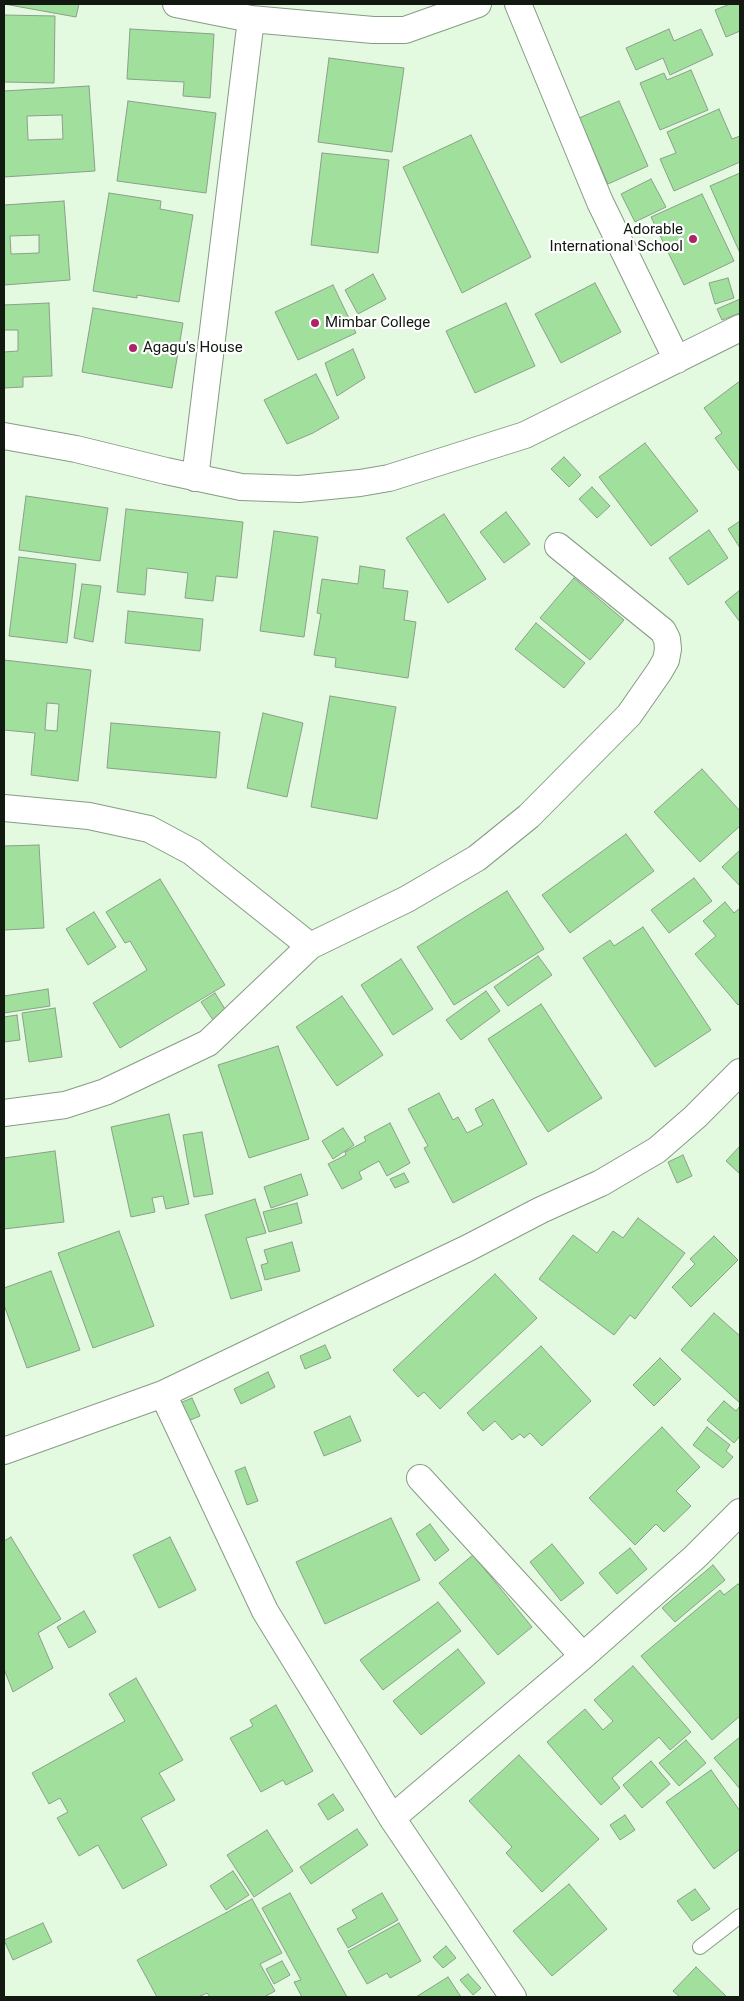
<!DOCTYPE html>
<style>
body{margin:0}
#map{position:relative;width:744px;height:2001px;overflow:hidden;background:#e3fae1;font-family:Roboto,sans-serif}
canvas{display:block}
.frame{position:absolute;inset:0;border:5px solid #111910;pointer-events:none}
</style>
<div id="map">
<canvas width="744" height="2001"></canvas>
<div class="frame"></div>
</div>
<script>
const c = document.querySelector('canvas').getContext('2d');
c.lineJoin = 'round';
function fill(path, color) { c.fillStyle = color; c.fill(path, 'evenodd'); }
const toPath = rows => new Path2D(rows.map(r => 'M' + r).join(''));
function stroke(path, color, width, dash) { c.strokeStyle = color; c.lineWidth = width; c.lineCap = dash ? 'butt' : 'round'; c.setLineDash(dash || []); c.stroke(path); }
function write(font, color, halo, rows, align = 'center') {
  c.font = font + ' Roboto,sans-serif'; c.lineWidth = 4.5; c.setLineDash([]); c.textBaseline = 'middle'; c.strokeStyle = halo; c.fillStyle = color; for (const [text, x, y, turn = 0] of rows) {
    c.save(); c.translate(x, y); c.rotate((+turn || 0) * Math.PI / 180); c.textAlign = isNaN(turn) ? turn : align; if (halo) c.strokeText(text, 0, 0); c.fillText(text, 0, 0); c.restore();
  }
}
const building = toPath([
 [4,4,79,4,76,17,4,4],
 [730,4,740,4,740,31,726,37,715,10,730,4],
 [4,15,55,16,54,83,4,82,4,15],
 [130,29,214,34,210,98,183,96,184,82,127,79,130,29],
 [669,29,674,41,701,29,713,55,670,75,663,58,636,70,626,48,669,29],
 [329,58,404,68,392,152,318,142,329,58],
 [691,70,708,110,660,130,640,83,664,73,667,80,691,70],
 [89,86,95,171,4,177,4,91,89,86],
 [62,115,63,139,28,140,27,116,62,115],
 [128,101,216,113,206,193,117,181,128,101],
 [619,101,648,166,608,184,579,118,619,101],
 [719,109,732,139,740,136,740,162,674,191,660,159,676,153,667,132,719,109],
 [471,135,531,257,462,293,403,167,471,135],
 [322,153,389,160,378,253,311,245,322,153],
 [740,173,740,253,710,186,740,173],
 [651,179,666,207,635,222,621,194,651,179],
 [109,193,161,201,160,209,193,215,179,302,137,295,137,298,93,291,109,193],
 [702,194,734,261,684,285,651,217,702,194],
 [64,201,70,280,4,285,4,205,64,201],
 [39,235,39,253,11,254,10,236,39,235],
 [373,274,386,299,358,314,345,290,373,274],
 [728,278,734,298,715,304,709,283,728,278],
 [595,283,621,332,561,363,535,314,595,283],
 [333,285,356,333,298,360,275,312,333,285],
 [740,299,740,313,722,320,717,309,740,299],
 [49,303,52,376,23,377,23,387,4,388,4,352,18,351,18,330,4,330,4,305,49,303],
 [506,303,535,366,475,393,446,331,506,303],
 [93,308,183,323,172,388,82,372,93,308],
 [353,349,365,378,337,396,325,363,353,349],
 [316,374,339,418,313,433,287,444,264,400,316,374],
 [740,381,740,472,715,438,722,433,704,408,740,381],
 [645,443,698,511,651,546,599,477,645,443],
 [564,457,581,475,569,487,551,469,564,457],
 [592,487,610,506,597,518,579,499,592,487],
 [26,496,108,508,100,561,19,550,26,496],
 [126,509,243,522,237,578,216,576,213,601,185,598,188,573,147,568,145,595,117,592,126,509],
 [506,512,530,544,504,563,480,532,506,512],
 [444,514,486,579,448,603,406,538,444,514],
 [740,521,740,548,728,529,740,521],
 [709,530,728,558,688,585,669,558,709,530],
 [274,531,318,537,304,637,260,631,274,531],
 [19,557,76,564,67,643,9,636,19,557],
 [360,566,385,570,383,588,408,591,404,620,416,622,408,678,335,667,336,658,314,655,321,614,317,613,322,579,358,584,360,566],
 [574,578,624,620,590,660,540,618,574,578],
 [82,584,101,586,93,642,74,638,82,584],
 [740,590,740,622,725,602,740,590],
 [128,611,203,619,200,651,125,643,128,611],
 [536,623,585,663,564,688,515,649,536,623],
 [4,660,91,670,78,781,31,775,35,733,4,730,4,660],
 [47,703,59,704,57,731,45,730,47,703],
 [330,696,396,707,377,819,311,807,330,696],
 [263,713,303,723,287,797,247,788,263,713],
 [111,723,220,732,216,778,107,768,111,723],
 [702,769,740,811,740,826,700,862,654,812,702,769],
 [626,834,654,871,570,933,542,895,626,834],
 [39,845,44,928,4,930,4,846,39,845],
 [740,850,740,886,722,867,740,850],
 [694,878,712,901,669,933,651,910,694,878],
 [160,879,225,985,120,1048,93,1003,147,970,130,941,125,943,106,912,160,879],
 [507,891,544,949,454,1005,417,947,507,891],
 [725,902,734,913,740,908,740,1003,738,1005,695,954,716,936,703,921,725,902],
 [94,912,116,947,88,965,66,929,94,912],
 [643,927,711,1030,655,1067,583,958,610,940,614,946,643,927],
 [538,956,552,975,508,1006,494,987,538,956],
 [401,959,433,1009,393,1035,361,985,401,959],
 [48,989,50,1006,4,1013,4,996,48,989],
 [486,991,500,1011,461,1040,446,1020,486,991],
 [215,993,228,1014,215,1023,201,1002,215,993],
 [342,996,383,1055,337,1086,296,1027,342,996],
 [541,1004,602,1098,548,1132,488,1039,541,1004],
 [55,1008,62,1057,29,1062,22,1013,55,1008],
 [17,1015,20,1040,4,1042,4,1017,17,1015],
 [278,1046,309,1139,249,1158,218,1065,278,1046],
 [439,1093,453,1120,458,1117,467,1133,483,1125,475,1109,493,1099,527,1164,453,1203,424,1148,428,1146,408,1109,439,1093],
 [169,1114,189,1204,166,1209,163,1196,152,1198,155,1212,131,1217,111,1127,169,1114],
 [390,1123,410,1163,387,1176,379,1161,359,1172,362,1179,342,1189,328,1164,346,1155,345,1152,366,1141,364,1137,390,1123],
 [343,1128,354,1145,333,1159,322,1141,343,1128],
 [202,1132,213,1194,194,1197,183,1135,202,1132],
 [740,1146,740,1174,726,1161,740,1146],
 [55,1151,64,1222,4,1229,4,1158,55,1151],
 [683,1155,692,1176,677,1183,668,1162,683,1155],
 [404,1173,409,1182,395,1188,390,1179,404,1173],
 [301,1174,308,1195,271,1208,264,1187,301,1174],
 [255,1199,266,1233,246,1238,262,1290,231,1299,205,1215,255,1199],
 [297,1203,302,1223,269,1232,263,1212,297,1203],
 [638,1218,685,1253,635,1319,630,1315,614,1335,539,1279,573,1235,597,1253,613,1231,623,1238,638,1218],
 [119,1231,154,1326,93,1348,58,1253,119,1231],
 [714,1236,738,1260,691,1307,672,1287,695,1264,690,1259,714,1236],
 [292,1242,300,1271,265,1280,261,1265,268,1263,264,1250,292,1242],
 [51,1271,80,1350,27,1368,4,1305,4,1288,51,1271],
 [495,1274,537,1318,440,1409,424,1392,418,1397,393,1370,495,1274],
 [714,1313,740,1336,740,1403,681,1350,714,1313],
 [325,1345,331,1358,305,1369,300,1356,325,1345],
 [541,1346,591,1401,542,1446,530,1433,524,1438,520,1434,512,1440,495,1421,483,1431,467,1413,541,1346],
 [660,1358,681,1379,654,1406,633,1385,660,1358],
 [268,1372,275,1387,241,1404,234,1389,268,1372],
 [192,1398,200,1416,188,1421,180,1403,192,1398],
 [724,1401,736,1411,740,1406,740,1436,734,1443,707,1420,724,1401],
 [350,1416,361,1441,324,1456,314,1432,350,1416],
 [662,1427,700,1467,676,1491,691,1506,664,1532,656,1524,635,1545,589,1498,662,1427],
 [707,1427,730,1445,726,1451,733,1457,723,1468,693,1445,707,1427],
 [245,1467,258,1501,247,1505,235,1471,245,1467],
 [391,1518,420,1580,325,1624,296,1562,391,1518],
 [430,1524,449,1550,435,1561,416,1534,430,1524],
 [11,1537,61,1619,38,1633,53,1668,13,1692,4,1669,4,1541,11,1537],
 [170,1537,196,1590,159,1608,133,1555,170,1537],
 [552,1544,584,1583,561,1601,530,1562,552,1544],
 [630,1548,647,1569,617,1594,599,1573,630,1548],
 [473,1555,532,1627,498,1655,439,1583,473,1555],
 [713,1565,725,1580,675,1622,662,1608,713,1565],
 [738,1584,740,1586,740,1716,712,1740,641,1656,720,1590,724,1595,738,1584],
 [438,1602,461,1631,383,1690,360,1660,438,1602],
 [84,1611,96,1632,69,1648,57,1627,84,1611],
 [458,1649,485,1683,421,1735,393,1701,458,1649],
 [633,1666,691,1732,670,1750,659,1737,612,1778,620,1788,601,1805,547,1742,585,1709,603,1730,613,1721,594,1700,633,1666],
 [136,1678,183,1760,159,1773,175,1800,141,1818,167,1865,123,1889,98,1845,79,1856,57,1818,68,1812,60,1798,49,1804,32,1773,125,1721,109,1694,136,1678],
 [276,1705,313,1771,286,1785,283,1780,261,1792,230,1738,253,1726,250,1720,276,1705],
 [740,1737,740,1789,714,1758,740,1737],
 [686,1740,706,1763,679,1786,659,1763,686,1740],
 [519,1755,599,1839,542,1892,506,1853,512,1847,469,1801,519,1755],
 [651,1761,670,1784,642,1808,623,1785,651,1761],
 [711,1770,740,1811,740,1849,714,1869,666,1802,711,1770],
 [333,1794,344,1810,328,1820,318,1804,333,1794],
 [625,1815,635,1830,620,1840,610,1825,625,1815],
 [357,1829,368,1845,311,1884,300,1867,357,1829],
 [267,1830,293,1871,254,1897,227,1855,267,1830],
 [233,1871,249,1895,226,1910,210,1886,233,1871],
 [569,1884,607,1929,552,1976,513,1931,569,1884],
 [695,1889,710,1909,692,1921,677,1901,695,1889],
 [290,1893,347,1997,302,1997,294,1982,301,1980,262,1908,290,1893],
 [382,1893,398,1920,348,1948,337,1929,357,1918,352,1910,382,1893],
 [252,1899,282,1953,260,1964,275,1991,264,1997,210,1997,207,1993,198,1997,157,1997,137,1960,252,1899],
 [43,1923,52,1942,13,1960,4,1940,43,1923],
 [399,1923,421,1961,390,1978,387,1973,367,1984,348,1951,399,1923],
 [446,1946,456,1958,443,1968,433,1957,446,1946],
 [282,1961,290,1975,274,1984,266,1969,282,1961],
 [696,1967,727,1997,680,1997,673,1991,696,1967],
 [468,1974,481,1988,473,1995,460,1980,468,1974],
 [448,1977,461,1997,416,1997,448,1977]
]);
const lane = toPath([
 [700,1947,740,1916]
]);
const street = toPath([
 [176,4,251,19,373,30,405,30,478,4],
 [518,4,600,202,677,360],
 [4,436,76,449,166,471,241,487,299,489,360,483,389,478,525,435,740,328],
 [195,478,251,19],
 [4,808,89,816,149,829,192,852,310,946],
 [4,1113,65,1105,105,1092,208,1043,310,946,407,899,477,858,529,816,629,715,659,672,666,660,668,649,667,639,663,631,558,546],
 [163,1394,265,1611,392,1818,513,1997],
 [4,1451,163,1394,468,1248,541,1210,601,1183,657,1150,695,1117,740,1072],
 [420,1478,583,1656],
 [392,1818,583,1656,695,1557,740,1512]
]);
const markers = [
 [693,239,5,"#ad2466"],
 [315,323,5,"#ad2466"],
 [133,348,5,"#ad2466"]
];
const poiNames = [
 ["Adorable",683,230,"right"],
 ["International School",683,247,"right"],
 ["Mimbar College",325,323],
 ["Agagu's House",143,348]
];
fill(building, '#a1df9d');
stroke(building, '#8aa089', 1);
stroke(lane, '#869c84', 16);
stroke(street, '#869c84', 28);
stroke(lane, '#fff', 14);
stroke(street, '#fff', 26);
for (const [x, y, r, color] of markers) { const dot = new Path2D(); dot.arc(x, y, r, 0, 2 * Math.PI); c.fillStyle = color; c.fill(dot); stroke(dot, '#fff', 2); }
write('15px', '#111910', '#fff', poiNames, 'left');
</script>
